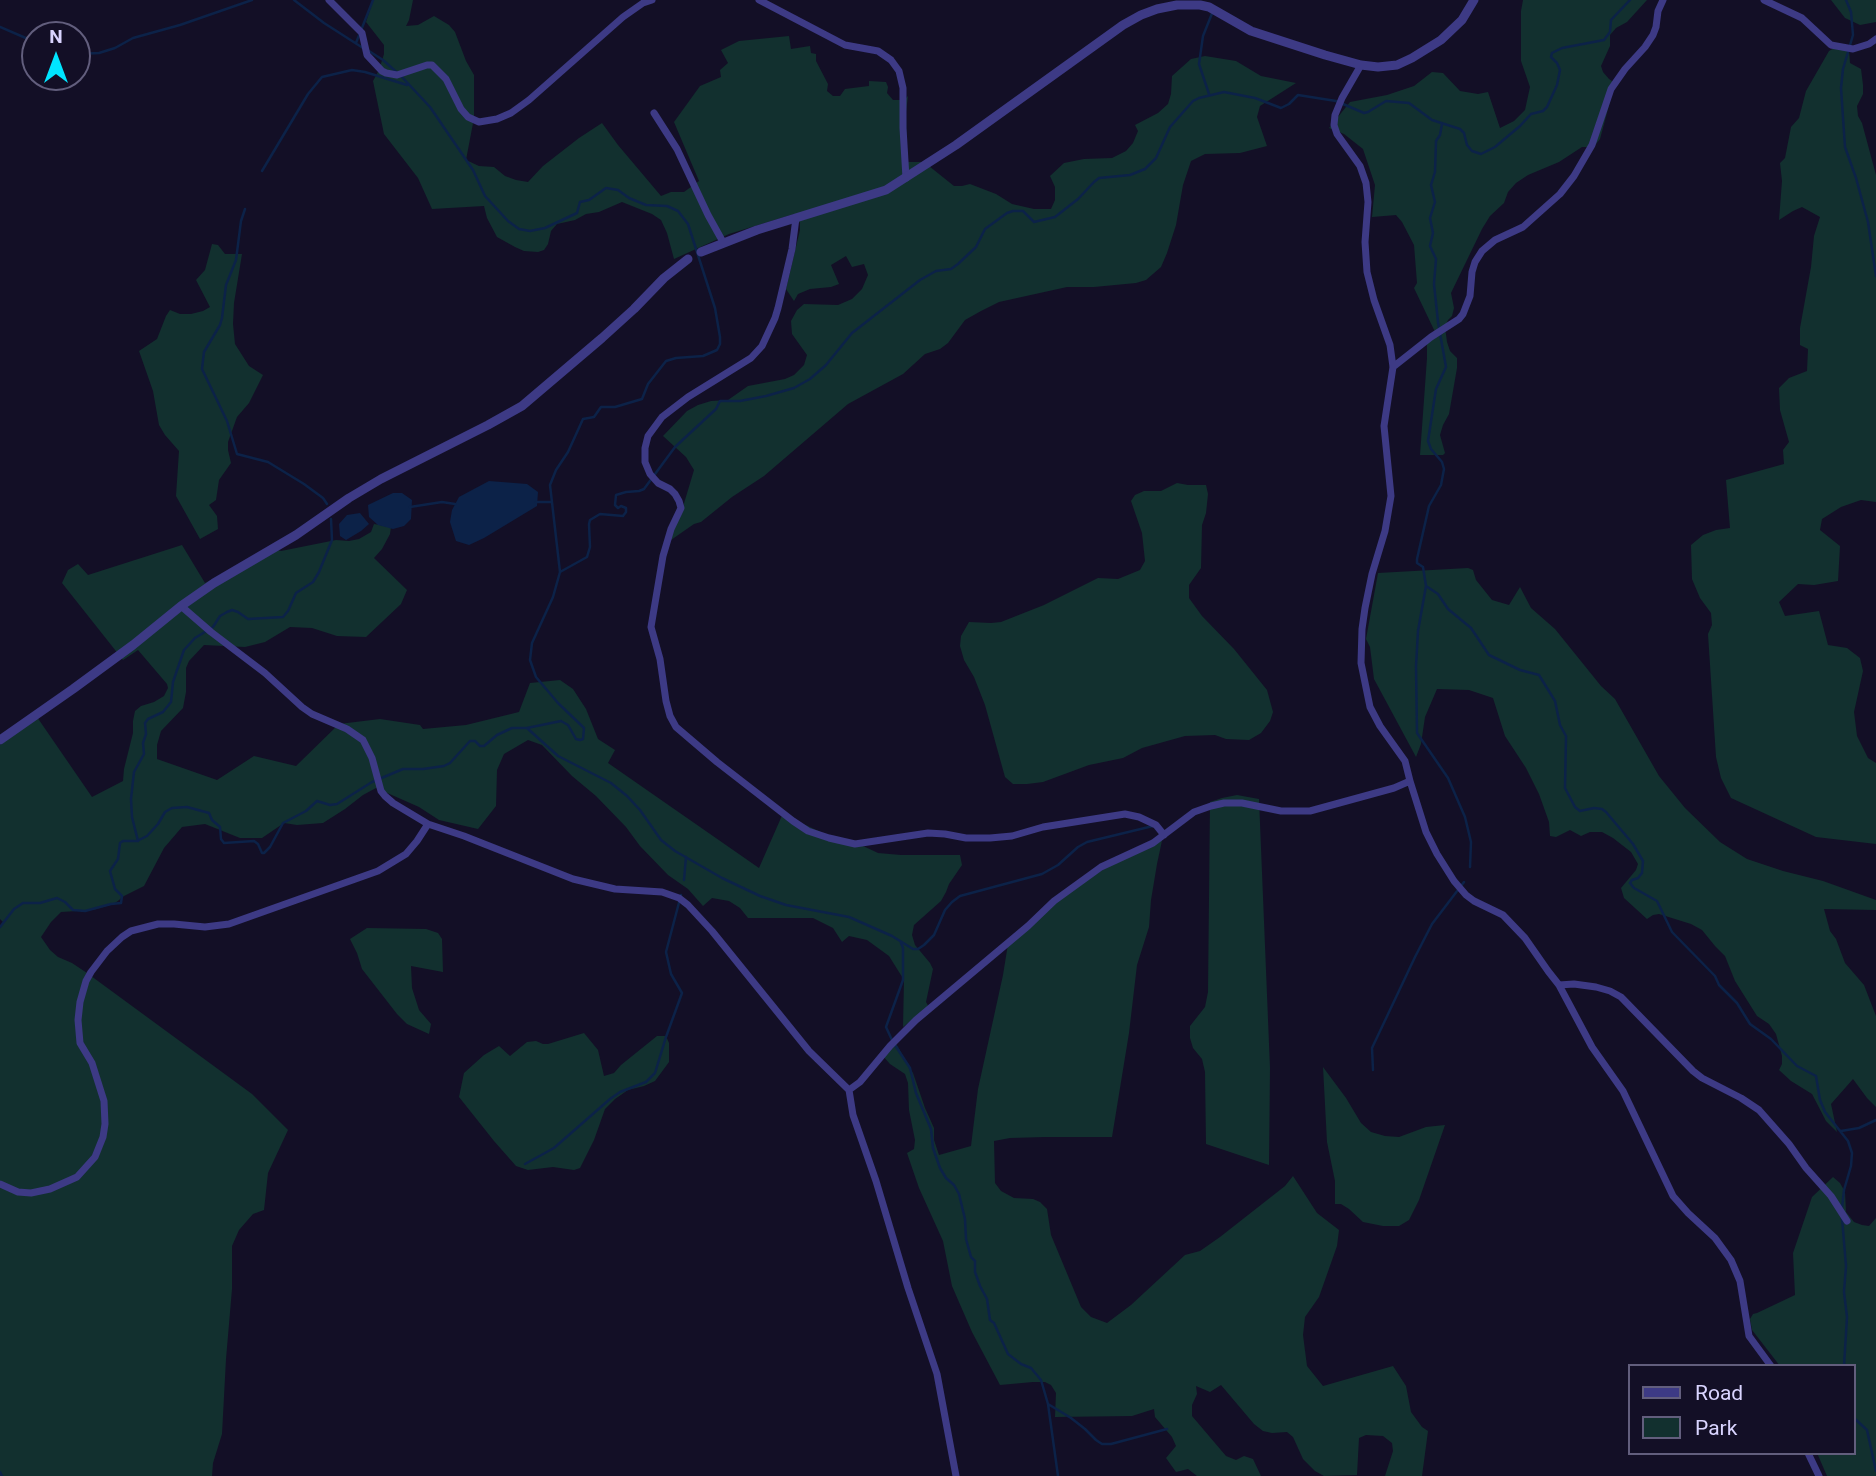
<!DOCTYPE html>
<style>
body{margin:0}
#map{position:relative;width:1876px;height:1476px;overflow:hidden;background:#130f26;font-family:Roboto,sans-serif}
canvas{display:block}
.legend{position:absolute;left:1628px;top:1364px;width:228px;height:91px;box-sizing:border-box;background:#130f26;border:2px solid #625e7d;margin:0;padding:9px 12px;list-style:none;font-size:21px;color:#d9d4ff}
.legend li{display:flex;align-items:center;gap:14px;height:35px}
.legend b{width:35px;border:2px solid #625e7d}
.north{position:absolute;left:21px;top:21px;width:70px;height:70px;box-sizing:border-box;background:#130f26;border:2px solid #625e7d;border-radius:50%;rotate:0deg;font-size:19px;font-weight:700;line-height:28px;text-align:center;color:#d9d4ff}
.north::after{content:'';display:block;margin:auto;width:24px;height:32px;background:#00e5ff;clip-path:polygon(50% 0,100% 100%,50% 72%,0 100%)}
</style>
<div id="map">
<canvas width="1876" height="1476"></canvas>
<ul class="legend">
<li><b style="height:9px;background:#3d3a85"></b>Road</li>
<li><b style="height:19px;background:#12302f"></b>Park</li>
</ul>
<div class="north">N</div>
</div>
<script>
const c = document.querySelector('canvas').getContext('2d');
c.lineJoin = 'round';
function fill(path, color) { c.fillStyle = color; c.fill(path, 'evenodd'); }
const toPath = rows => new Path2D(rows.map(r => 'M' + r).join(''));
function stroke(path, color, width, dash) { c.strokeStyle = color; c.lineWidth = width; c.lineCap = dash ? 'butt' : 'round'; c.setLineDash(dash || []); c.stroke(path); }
const green = toPath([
 [373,0,413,0,409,20,406,26,418,25,434,16,449,25,455,32,466,61,474,75,474,118,466,160,479,166,494,167,505,176,516,180,528,182,543,166,579,138,602,123,618,145,661,196,671,192,684,192,699,181,674,122,700,86,721,77,720,70,728,63,721,50,739,41,789,36,791,49,810,46,811,53,816,54,816,61,828,84,827,91,833,96,840,96,845,89,869,86,869,81,886,82,888,87,887,93,893,100,904,100,908,96,906,112,907,162,924,162,954,186,962,186,970,184,996,194,1012,204,1034,209,1051,209,1055,200,1055,187,1050,176,1064,163,1084,159,1112,158,1126,151,1133,143,1138,131,1135,125,1158,113,1168,104,1171,94,1172,76,1191,59,1205,56,1236,61,1261,76,1296,83,1260,106,1257,117,1267,146,1240,153,1205,154,1191,161,1183,185,1176,225,1167,253,1161,267,1146,280,1136,283,1094,287,1067,287,999,302,981,311,965,320,948,343,940,349,925,354,903,374,848,404,764,476,732,497,701,522,694,524,671,540,666,547,682,510,694,470,686,457,663,436,687,411,698,405,711,401,728,400,748,386,785,379,794,375,804,365,807,355,792,334,791,321,797,310,804,304,838,305,852,299,862,289,868,275,864,264,852,267,846,256,831,265,839,284,831,287,810,289,798,294,794,301,786,289,800,230,800,223,794,214,729,234,674,259,667,233,661,220,652,214,622,202,599,212,586,214,575,220,557,224,551,231,548,244,544,250,538,252,524,251,515,247,497,237,487,218,484,206,432,209,418,178,384,134,373,81,379,70,384,54,384,45,366,22],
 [1523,0,1647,0,1627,22,1616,28,1610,35,1610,46,1601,66,1603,72,1609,79,1615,83,1600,139,1592,149,1588,147,1582,147,1559,162,1528,175,1516,183,1508,192,1504,203,1490,216,1482,229,1451,293,1454,308,1452,316,1448,320,1445,327,1447,342,1450,351,1457,358,1457,368,1449,414,1443,425,1440,435,1445,453,1443,455,1420,455,1427,358,1427,342,1436,334,1414,288,1417,283,1414,245,1402,222,1396,215,1372,217,1375,185,1363,149,1344,134,1329,128,1350,102,1387,95,1414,86,1432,72,1443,73,1460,91,1478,94,1488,92,1500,128,1514,121,1525,110,1530,87,1521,61,1521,11],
 [1831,0,1876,0,1876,22,1860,25,1845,18],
 [1836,47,1849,50,1850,63,1861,69,1863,85,1863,94,1857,106,1858,116,1862,123,1876,175,1876,502,1861,500,1841,507,1822,519,1820,530,1840,546,1838,581,1814,585,1798,584,1779,602,1785,616,1819,611,1828,645,1847,648,1860,658,1863,671,1854,712,1857,736,1868,758,1876,763,1876,844,1816,837,1731,798,1721,778,1716,757,1708,634,1712,625,1711,613,1700,598,1692,579,1691,545,1703,535,1716,530,1730,528,1726,480,1784,464,1783,450,1789,442,1780,410,1779,388,1789,378,1807,371,1808,349,1800,345,1800,328,1811,267,1814,236,1820,217,1802,207,1793,211,1779,220,1782,181,1780,163,1785,158,1791,127,1799,118,1806,91,1829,51],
 [212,244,218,245,225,254,242,254,234,303,233,324,235,344,249,366,263,375,249,403,237,417,228,442,228,450,231,463,219,480,216,500,209,505,217,516,218,529,200,539,176,496,179,451,165,435,159,425,153,391,139,351,157,339,166,316,170,310,180,314,191,314,203,311,210,307,196,280,205,270],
 [1177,483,1188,485,1206,485,1208,494,1206,513,1202,525,1201,568,1189,585,1189,598,1202,616,1234,649,1267,690,1273,712,1270,721,1261,733,1249,740,1226,739,1215,735,1185,736,1142,748,1123,758,1089,765,1043,782,1027,784,1013,784,1005,777,985,705,974,677,964,660,960,646,961,636,969,622,991,623,1001,622,1044,605,1098,578,1118,579,1140,570,1145,561,1142,533,1131,501,1135,495,1144,491,1161,491],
 [374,524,391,527,390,534,382,549,374,558,407,590,401,604,366,637,337,636,312,628,290,627,265,642,245,647,204,645,189,661,186,668,186,692,183,708,161,731,157,745,157,759,217,780,254,756,296,766,339,724,380,719,420,725,423,729,466,725,519,712,530,683,560,680,573,689,586,709,598,739,615,750,608,763,759,868,784,811,797,821,825,834,861,845,878,853,901,855,960,855,962,865,949,884,946,892,941,901,914,925,912,935,915,945,930,963,933,969,926,1002,930,1009,921,1013,903,1027,904,980,889,956,867,940,849,936,842,942,833,928,813,918,748,918,740,908,729,901,712,898,703,906,688,889,668,875,640,846,626,827,596,796,572,776,542,745,528,740,504,754,497,770,496,806,478,829,439,820,419,807,376,788,363,795,345,809,323,823,297,825,284,823,262,838,240,838,205,824,182,827,164,848,144,886,124,896,114,904,93,910,61,912,51,922,41,937,50,950,58,957,72,963,87,973,252,1094,288,1130,268,1173,264,1210,253,1214,239,1230,232,1246,232,1289,226,1359,222,1434,213,1463,212,1476,0,1476,0,926,3,922,0,919,0,745,37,717,92,797,123,781,124,769,133,733,133,721,135,711,141,706,154,702,164,696,168,688,167,684,138,650,123,660,62,583,68,570,78,564,88,575,182,545,205,583,271,548,281,551,336,540,349,541,359,539,371,532],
 [1468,568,1473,570,1476,580,1492,600,1509,605,1520,587,1531,608,1555,629,1601,686,1615,699,1659,776,1685,808,1720,842,1747,859,1783,871,1823,881,1876,900,1876,910,1824,909,1830,931,1836,939,1845,963,1864,985,1876,1016,1876,1107,1867,1098,1853,1079,1831,1104,1837,1132,1826,1121,1812,1094,1791,1081,1779,1070,1782,1064,1782,1056,1776,1034,1769,1024,1757,1016,1735,981,1725,956,1715,946,1702,930,1691,924,1659,914,1653,915,1647,919,1624,898,1621,888,1636,870,1638,864,1631,852,1613,838,1602,832,1590,832,1581,836,1570,830,1556,837,1550,836,1549,822,1539,794,1526,768,1505,736,1493,698,1469,690,1437,689,1425,717,1421,744,1416,757,1374,679,1370,647,1366,639,1378,573],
 [1237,795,1259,799,1270,1068,1269,1165,1206,1144,1205,1072,1202,1059,1193,1048,1190,1038,1190,1026,1205,1007,1208,992,1210,802,1222,798],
 [1163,836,1157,864,1151,900,1149,927,1137,965,1129,1033,1112,1137,1045,1137,1010,1138,994,1141,995,1183,1001,1191,1014,1198,1033,1199,1040,1202,1047,1209,1051,1235,1081,1307,1091,1317,1107,1323,1131,1305,1185,1255,1200,1251,1220,1237,1285,1186,1293,1176,1317,1213,1339,1230,1337,1246,1319,1297,1305,1317,1303,1335,1307,1366,1323,1386,1393,1366,1406,1386,1411,1412,1422,1427,1428,1431,1422,1476,1385,1476,1393,1451,1392,1443,1383,1436,1366,1435,1359,1438,1357,1475,1324,1476,1315,1471,1303,1459,1293,1437,1287,1432,1272,1433,1263,1431,1254,1424,1221,1385,1210,1392,1196,1386,1197,1394,1192,1405,1192,1416,1226,1456,1236,1460,1244,1456,1253,1459,1261,1476,1197,1476,1188,1469,1176,1472,1166,1458,1176,1446,1172,1437,1155,1417,1154,1409,1132,1416,1055,1417,1056,1393,1051,1385,1045,1382,1033,1382,1000,1385,972,1332,952,1286,943,1241,919,1188,907,1153,914,1149,915,1140,909,1110,908,1083,905,1074,890,1064,882,1055,894,1040,913,1073,925,1108,934,1128,934,1140,939,1155,971,1146,978,1089,1003,975,1008,944,1062,893],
 [367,928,426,929,438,933,442,939,443,972,411,966,412,988,419,1010,431,1024,429,1034,407,1024,397,1014,362,969,357,953,350,939],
 [584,1033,598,1050,604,1076,614,1073,621,1065,657,1036,666,1036,669,1043,669,1062,655,1081,644,1086,628,1090,615,1099,605,1109,594,1140,580,1168,574,1170,553,1167,528,1170,516,1166,494,1141,459,1097,464,1073,484,1055,499,1046,510,1056,527,1042,536,1041,543,1044,548,1044],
 [1323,1067,1346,1098,1361,1123,1371,1132,1385,1136,1399,1137,1426,1127,1445,1125,1419,1200,1409,1220,1399,1226,1383,1226,1363,1222,1349,1209,1341,1204,1335,1204,1335,1181,1327,1142],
 [1833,1177,1840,1183,1845,1192,1846,1212,1854,1222,1862,1225,1869,1226,1876,1218,1876,1476,1827,1476,1817,1453,1853,1453,1853,1366,1780,1366,1752,1330,1750,1319,1753,1314,1757,1313,1795,1295,1793,1253,1812,1197]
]);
const water = toPath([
 [489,481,527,484,538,492,537,506,484,538,469,545,456,541,450,522,452,510,459,497],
 [393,493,402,493,412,500,411,519,404,526,393,529,378,525,369,517,368,505],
 [360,513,369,524,361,531,346,540,340,536,339,524,347,515]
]);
const stream = toPath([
 [294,0,324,23,363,48],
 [1846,0,1851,12,1853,35,1843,69,1841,88,1845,147,1856,178,1868,222,1876,276],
 [0,27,35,42],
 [356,43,373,0],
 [77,54,99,53,115,48,133,38,180,25,252,0],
 [1209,94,1199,64,1203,36,1213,11],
 [1442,124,1440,135,1436,141,1435,172,1431,185,1435,202,1430,218,1433,233,1430,246,1436,259,1434,284,1438,322,1446,367,1436,389,1428,441,1431,449,1442,462,1444,469,1441,485,1429,506,1417,559,1417,563,1423,567,1426,586,1418,631,1416,666,1417,733,1448,778,1465,817,1471,842,1470,867],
 [262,171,308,94,322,77,352,70,365,72,407,85],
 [245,209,241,221,236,260,226,285,222,318,220,325,204,352,202,369,227,421,237,454,268,462,304,484,323,498,327,504],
 [536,502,550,502],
 [410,507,442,502,455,504],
 [560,572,587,557,590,547,589,524,590,520,600,514,623,516,626,512,626,508,621,506,618,508,615,505,616,495,626,492,639,491,644,489,675,447,716,409,720,401,740,401,766,396,794,388,810,379,826,365,852,333,920,280,936,271,951,269,958,264,976,247,985,229,1007,213,1013,211,1023,211,1034,222,1055,217,1078,199,1094,182,1099,178,1130,175,1145,169,1156,158,1170,127,1193,101,1199,98,1224,92,1255,98,1281,108,1289,104,1298,95,1336,101,1364,113,1368,112,1386,101,1409,103,1432,120,1460,129,1464,133,1467,145,1472,151,1481,154,1495,147,1520,126,1531,114,1543,111,1547,107,1557,85,1560,70,1557,63,1551,57,1552,53,1562,48,1604,40,1610,32,1611,20,1630,0],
 [1426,586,1438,594,1448,609,1471,628,1489,655,1520,670,1539,675,1555,701,1560,725,1566,736,1565,788,1575,807,1580,811,1594,808,1602,809,1606,812,1633,844,1643,861,1642,873,1638,878,1632,880,1630,883,1634,888,1657,901,1672,932,1715,976,1719,985,1737,1003,1750,1024,1771,1039,1797,1066,1816,1076,1820,1100,1825,1112,1848,1141,1852,1153,1851,1166,1844,1190,1842,1208],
 [527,728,558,756,611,783,627,796,640,810,661,840,675,851,722,878,760,896,786,905,849,917,892,936,913,949,918,949,924,945,934,935,945,910,952,902,960,896,1042,874,1058,865,1078,847,1087,842,1153,826],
 [138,841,132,817,131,799,134,772,144,754,143,743,146,734,145,723,148,719,163,712,171,702,173,682,184,650,195,638,213,627,220,616,227,612,232,610,238,612,248,619,283,617,288,611,296,593,313,582,319,572,332,540,331,519],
 [684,880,686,857],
 [0,927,14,909,23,903,40,903,57,898,65,902,73,910,85,911,111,904,121,903,122,896,115,889,110,871,118,859,120,843,123,841,137,841,147,836,158,824,165,812,172,808,187,807,209,813,212,820,220,827,221,839,224,843,254,841,258,844,262,853,264,853,270,847,283,823,306,811,317,801,330,805,337,804,372,782,403,769,423,769,444,766,450,763,470,741,475,741,480,746,484,746,497,735,512,728,527,728,561,721,568,725,576,739,580,740,583,739,584,728,558,703,536,677,530,660,532,643,553,597,560,572,550,485,556,470,568,452,583,419,594,417,601,407,615,407,642,399,648,384,666,361,676,358,703,356,717,350,720,344,720,337,715,308,688,224,678,211,667,206,646,205,629,198,618,190,606,188,589,200,580,202,577,213,545,228,530,231,519,229,508,221,485,196,473,170,430,107,402,77,383,60,369,51],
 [892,1040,886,1027,903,980,903,948,901,943],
 [895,1045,910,1068,916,1093,931,1129,933,1148,940,1168,946,1178,954,1185,959,1194,965,1219,966,1239,971,1257,975,1261,975,1272,980,1286,987,1299,990,1320,994,1323,1008,1354,1021,1364,1031,1368,1041,1380,1048,1404,1058,1476],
 [1373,1070,1372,1048,1415,957,1432,924,1464,882],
 [1841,1131,1859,1128,1876,1120],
 [525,1164,554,1148,610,1099,620,1092,646,1082,655,1073,666,1037,682,993,671,974,666,952,681,895],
 [1842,1218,1846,1266,1844,1292,1847,1317,1844,1366],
 [1048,1404,1071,1418,1085,1429,1096,1440,1102,1444,1111,1444,1167,1429],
 [1853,1417,1867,1430,1876,1471],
 [0,1472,2,1476]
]);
const minor = toPath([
 [329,0,362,33,367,55,382,71,386,73,397,75,427,65,432,65,446,79,461,109,468,117,479,122,497,119,511,113,529,100,623,17,643,3,652,0],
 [759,0,845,45,878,51,891,60,899,71,903,88,903,128,906,178],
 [1764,0,1802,18,1831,45,1853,49,1869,44,1876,39],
 [654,113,677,149,708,215,723,242],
 [796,218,792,249,778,308,775,318,762,346,751,358,688,397,662,417,648,436,645,448,645,462,650,474,658,483,670,489,675,494,679,501,681,508,671,529,663,556,651,627,660,659,666,701,670,716,676,727,717,762,793,821,808,831,829,838,855,844,928,833,945,834,966,838,990,838,1012,836,1043,827,1125,814,1139,817,1156,825,1164,835],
 [1393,367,1431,337,1459,319,1463,314,1470,296,1472,272,1475,262,1482,251,1495,240,1523,227,1560,194,1574,176,1592,145,1611,89,1625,69,1645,47,1653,35,1656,27,1658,11,1663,0],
 [181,606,211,632,265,673,302,707,312,714,347,729,363,740,372,758,381,791,385,796,393,803,428,824,464,836,573,879,615,889,662,892,679,898,688,905,712,931,809,1051,849,1090],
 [1410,781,1426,832,1437,854,1454,881,1466,895,1474,901,1503,915,1525,938,1548,971,1559,985,1592,1047,1623,1091,1673,1196,1688,1213,1715,1238,1731,1260,1740,1281,1749,1336,1771,1366],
 [1559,985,1574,984,1596,987,1610,991,1621,997,1693,1071,1702,1078,1741,1098,1759,1110,1789,1144,1806,1168,1831,1196,1847,1221],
 [0,1184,18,1192,31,1193,50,1189,77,1177,95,1157,103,1137,105,1124,104,1101,92,1063,80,1043,78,1020,80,1002,86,981,91,972,107,951,122,937,131,931,158,924,174,924,205,927,229,924,378,871,406,854,417,841,428,824],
 [1808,1453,1819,1476],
 [956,1476,937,1374,908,1288,876,1181,853,1115,849,1090,860,1082,890,1046,916,1020,1028,926,1054,901,1101,867,1153,843,1194,812,1211,806,1224,803,1242,803,1281,811,1310,811,1394,788,1410,781,1405,761,1380,726,1370,707,1361,663,1362,629,1365,608,1372,574,1385,531,1391,496,1384,426,1393,367,1390,345,1374,300,1367,272,1365,242,1368,202,1366,183,1360,166,1337,134,1334,125,1335,115,1342,98,1361,65]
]);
const tertiary = toPath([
 [701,252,757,230,886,190,956,145,1123,25,1141,15,1157,9,1177,5,1200,5,1209,7,1251,31,1325,55,1361,65,1378,67,1397,65,1412,58,1441,40,1462,20,1474,0],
 [0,740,73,689,133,645,181,606,214,583,296,535,349,498,381,479,488,425,522,406,602,338,634,309,664,278,688,259]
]);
fill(green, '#12302f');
fill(water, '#0c2248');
stroke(stream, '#0c2248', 2.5);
stroke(minor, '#3d3a85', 7);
stroke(tertiary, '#3d3a85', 9);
</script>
